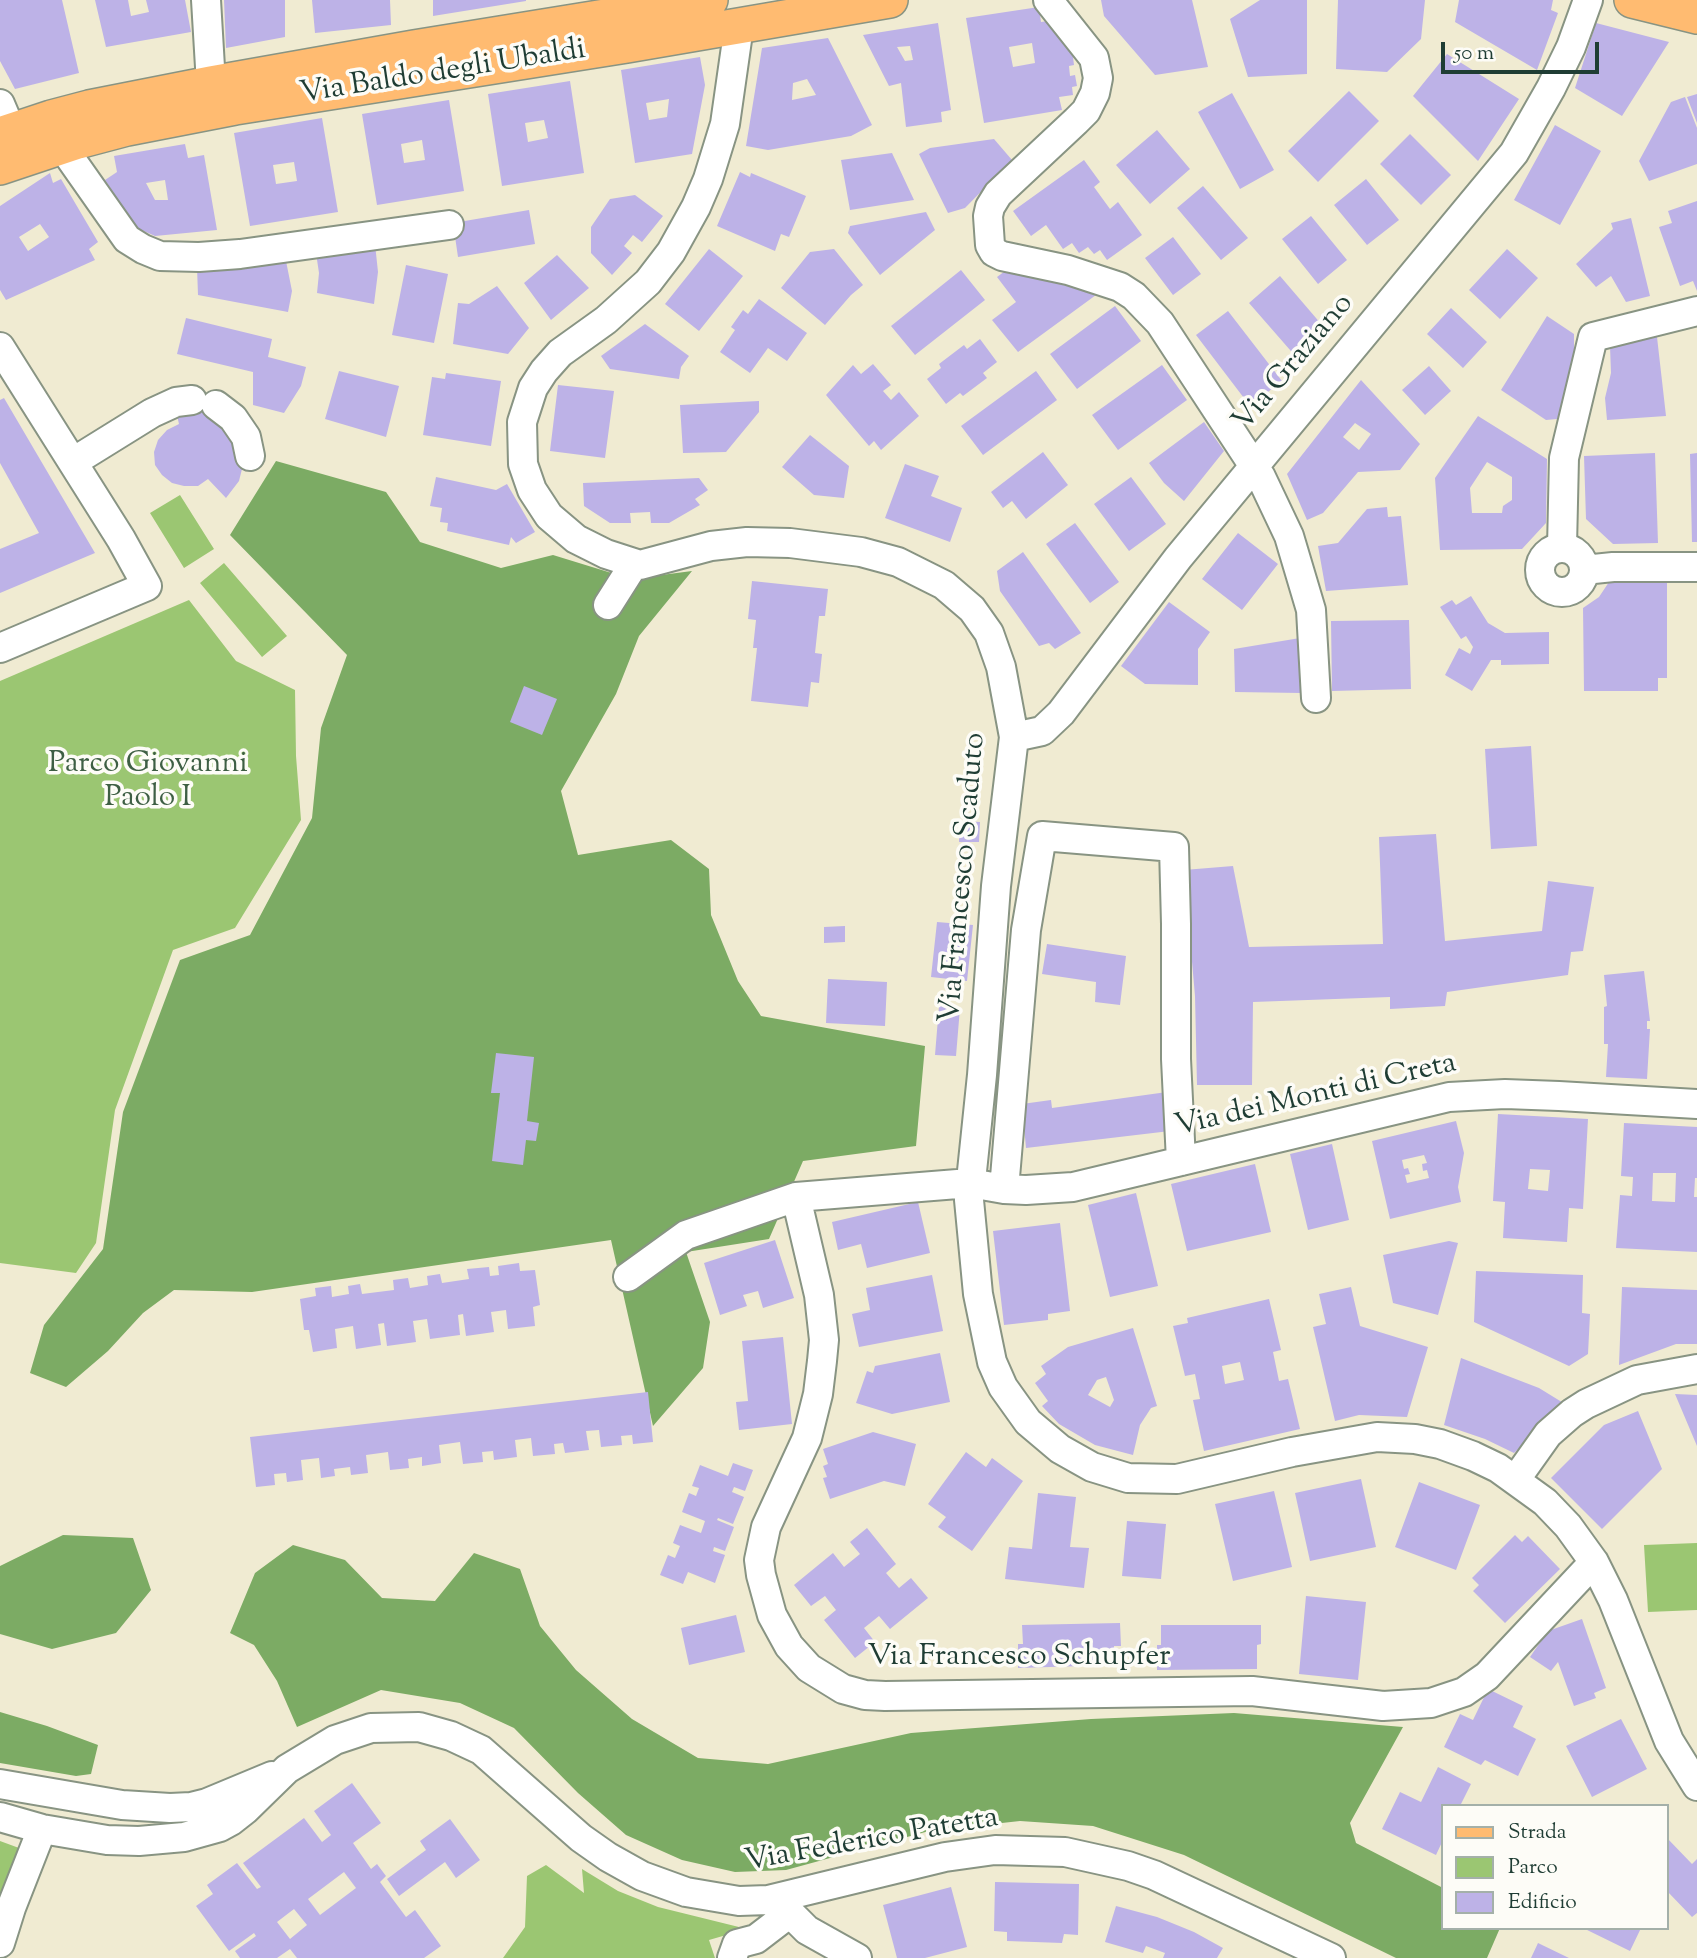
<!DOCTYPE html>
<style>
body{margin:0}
#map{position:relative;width:1697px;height:1958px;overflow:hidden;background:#f0ebd2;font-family:"Sorts Mill Goudy",serif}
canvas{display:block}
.legend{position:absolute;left:1441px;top:1804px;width:228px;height:126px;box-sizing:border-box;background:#fdfcf7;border:2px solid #a4b0a9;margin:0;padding:9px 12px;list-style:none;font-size:21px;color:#1f3d34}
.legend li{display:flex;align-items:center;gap:14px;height:35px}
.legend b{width:35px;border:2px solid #a4b0a9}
.scale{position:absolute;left:1441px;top:42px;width:158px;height:32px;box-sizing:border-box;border:4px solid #1f3d34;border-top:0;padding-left:9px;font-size:21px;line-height:24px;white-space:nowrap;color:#1f3d34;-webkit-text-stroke:5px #fdfcf7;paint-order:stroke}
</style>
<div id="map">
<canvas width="1697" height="1958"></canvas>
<ul class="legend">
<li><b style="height:9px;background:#ffbb71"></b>Strada</li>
<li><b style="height:19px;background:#9bc672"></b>Parco</li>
<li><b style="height:19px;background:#bdb2e7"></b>Edificio</li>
</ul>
<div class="scale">50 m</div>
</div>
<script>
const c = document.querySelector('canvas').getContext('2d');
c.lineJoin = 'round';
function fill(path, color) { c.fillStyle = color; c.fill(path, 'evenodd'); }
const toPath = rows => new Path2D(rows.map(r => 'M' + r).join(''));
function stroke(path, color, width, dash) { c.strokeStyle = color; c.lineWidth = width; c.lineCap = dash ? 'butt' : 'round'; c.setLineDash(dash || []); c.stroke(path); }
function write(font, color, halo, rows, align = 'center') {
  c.font = font + ' "Sorts Mill Goudy",serif'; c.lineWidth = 7; c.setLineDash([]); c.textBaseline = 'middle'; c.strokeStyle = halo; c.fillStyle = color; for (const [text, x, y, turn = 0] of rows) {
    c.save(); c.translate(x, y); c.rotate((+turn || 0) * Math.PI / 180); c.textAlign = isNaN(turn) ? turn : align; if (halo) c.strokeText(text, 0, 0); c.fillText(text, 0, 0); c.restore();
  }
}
const green = toPath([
 [180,495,214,549,184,568,150,513],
 [224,563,287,636,262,657,200,583],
 [189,600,236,661,295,690,296,756,301,820,235,928,173,950,115,1110,96,1243,76,1273,0,1263,0,681],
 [1697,1543,1697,1610,1648,1612,1644,1545],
 [0,1841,19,1848,0,1899],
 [546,1865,584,1893,582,1869,618,1891,658,1907,747,1929,709,1940,715,1958,503,1958,525,1927,527,1876]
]);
const forest = toPath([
 [276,461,386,492,420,542,501,568,553,555,631,579,692,571,639,636,616,694,561,791,578,855,671,840,709,869,711,915,738,981,761,1016,925,1046,916,1146,803,1161,769,1239,686,1252,710,1322,703,1368,653,1426,611,1240,252,1292,174,1290,143,1313,108,1351,66,1387,30,1373,44,1325,103,1249,123,1112,180,960,250,935,312,818,321,728,347,655,230,535],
 [63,1535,133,1538,151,1590,116,1633,52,1649,0,1634,0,1566],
 [293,1545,345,1560,382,1598,435,1601,474,1553,520,1569,540,1626,576,1670,632,1719,698,1758,768,1764,911,1733,1091,1719,1234,1713,1403,1727,1350,1823,1356,1843,1443,1888,1443,1928,1500,1928,1487,1958,1396,1958,1184,1855,1093,1826,1020,1821,929,1831,786,1870,735,1872,682,1860,626,1835,578,1793,514,1728,460,1703,381,1690,297,1727,277,1681,254,1645,230,1633,255,1573],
 [0,1712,47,1726,98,1745,91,1774,76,1776,0,1763]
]);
const building = toPath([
 [0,0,62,0,79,73,15,89,0,61],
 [95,0,128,0,131,16,149,12,146,0,185,0,191,32,106,47],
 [224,0,285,0,285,37,226,48],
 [312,0,390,0,391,25,315,33],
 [433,0,526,0,526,1,433,16],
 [1101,0,1192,0,1208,67,1155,75,1104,16],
 [1260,0,1307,0,1307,74,1248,77,1230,19],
 [1338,0,1425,0,1421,39,1387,72,1336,69],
 [1459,0,1553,0,1551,10,1558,13,1537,70,1455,22],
 [1039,7,1041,22,1048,21,1072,49,1074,65,1069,66,1070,76,1075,75,1077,86,1072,87,1073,95,1059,97,1062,110,984,123,966,18],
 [1032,43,1035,63,1013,67,1009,47],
 [938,23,951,110,941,112,942,122,906,127,901,83,889,86,863,35],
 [910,46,913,60,905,61,897,47],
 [1596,23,1669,42,1622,116,1575,88],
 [828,38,872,125,851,136,768,150,746,146,762,48],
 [807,79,816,95,792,100,793,83],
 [1447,54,1519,99,1478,161,1413,96],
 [700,57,705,85,692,154,635,163,621,70],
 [669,99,667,117,649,120,646,103],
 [570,81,584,173,502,186,488,94],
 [544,120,548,138,528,142,525,123],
 [1349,91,1379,121,1318,182,1288,151],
 [1232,93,1274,170,1240,189,1198,112],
 [1697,94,1697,123,1687,97],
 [1685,97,1697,128,1697,164,1649,181,1639,161,1671,102],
 [449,100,464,191,377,205,362,114],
 [422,140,425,160,404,163,401,144],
 [322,118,338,212,250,226,234,133],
 [294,162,297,181,276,184,273,165],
 [1555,125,1601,151,1560,225,1514,200],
 [1157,130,1190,169,1150,204,1116,165],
 [1410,134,1451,175,1421,205,1380,164],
 [994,139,1012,160,965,208,948,213,919,154,930,148],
 [185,144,188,158,204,155,217,230,155,236,137,228,105,180,117,172,114,156],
 [165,180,168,200,155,200,146,183],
 [892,153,914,200,850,210,841,160],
 [1084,160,1100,182,1094,187,1110,209,1118,202,1142,235,1107,260,1100,250,1094,254,1088,247,1079,253,1072,243,1063,249,1046,225,1031,236,1013,211],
 [740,172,750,177,751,173,806,196,789,237,781,234,775,251,717,226],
 [50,173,53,183,61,179,98,242,89,249,95,260,6,300,0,290,0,206],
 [40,224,49,237,28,251,19,237],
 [1366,179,1399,220,1367,245,1334,205],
 [1203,186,1248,238,1221,260,1177,208],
 [635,195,663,216,642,242,633,235,624,246,632,253,612,275,591,253,591,227,610,199],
 [1697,201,1697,291,1693,281,1680,286,1659,227,1672,223,1668,211],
 [529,210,535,244,458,257,453,223],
 [926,212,935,230,880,275,848,233,850,226],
 [1311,216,1347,260,1318,284,1282,239],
 [1631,218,1650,296,1626,302,1611,276,1596,287,1576,264,1613,229,1611,223],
 [1173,237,1201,274,1173,295,1145,258],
 [375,244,378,272,374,304,317,293,319,273,316,253],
 [709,249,743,276,699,331,665,304],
 [834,249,863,285,851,295,825,325,781,288,810,252],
 [1507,249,1538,278,1500,319,1469,290],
 [557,255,589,288,551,320,524,283],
 [286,261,292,291,288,312,198,295,197,267],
 [406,265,448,274,434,343,392,335],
 [1013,265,1085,281,1096,295,1018,352,992,320,1016,302,997,277],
 [961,270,985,300,915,355,891,326],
 [1280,276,1328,332,1297,358,1249,303],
 [497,286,529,328,508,354,453,344,458,303,469,304],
 [759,299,807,333,787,361,768,348,750,373,720,352,735,330,731,327,743,310,748,314],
 [1115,306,1141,341,1077,389,1050,354],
 [1451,308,1487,342,1463,368,1427,334],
 [1228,311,1282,381,1250,406,1196,335],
 [1547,316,1574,334,1574,354,1567,397,1557,419,1546,420,1501,390],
 [186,318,272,339,268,357,306,367,301,386,284,413,253,405,253,372,177,354],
 [645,324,689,356,681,367,679,379,610,369,601,356],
 [1657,337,1666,416,1607,420,1605,398,1611,373,1610,346],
 [980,339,997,362,983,373,987,378,963,396,960,393,946,404,927,379,941,368,939,364,964,345,967,349],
 [873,364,891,385,883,391,891,400,899,392,919,416,881,450,874,441,869,446,826,395,853,365,861,374],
 [1162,365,1187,400,1118,450,1092,415],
 [1429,366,1451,391,1425,415,1402,390],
 [339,371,399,386,386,437,325,419],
 [1036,371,1057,400,983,455,961,426],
 [446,373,501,381,491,446,423,435,432,377,445,379],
 [1361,380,1420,444,1400,470,1358,472,1323,513,1307,520,1287,474],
 [1355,423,1371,434,1359,450,1343,437],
 [558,385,614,391,605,458,550,451],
 [4,398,95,553,0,593,0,549,39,533,0,463,0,400],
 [759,401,759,412,726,452,683,453,680,405],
 [195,405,215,411,244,461,239,481,226,498,208,479,198,486,184,486,172,483,162,475,155,465,154,452,158,440,167,430,179,424,175,407],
 [1478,416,1547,459,1546,523,1522,549,1440,550,1435,478],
 [1487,462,1512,477,1512,500,1503,506,1502,513,1472,513,1470,488],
 [1204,422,1224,451,1184,501,1164,483,1149,463],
 [810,435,849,466,844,498,814,495,782,467],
 [1043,452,1068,485,1026,519,1012,501,1003,508,991,492],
 [1655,453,1658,543,1613,544,1586,519,1584,456],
 [1697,453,1697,542,1692,542,1690,454],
 [905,464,939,476,931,496,962,508,950,542,885,518],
 [436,477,496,490,507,484,535,532,516,543,511,537,509,545,447,531,448,523,440,522,442,508,430,506],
 [1131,477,1166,524,1129,551,1094,504],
 [699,478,708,490,695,499,700,505,669,523,651,523,650,512,630,513,631,523,610,523,584,506,583,483],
 [1387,507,1388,517,1401,516,1408,585,1326,591,1318,546,1338,543,1367,509],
 [1075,523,1119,582,1090,603,1046,544],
 [1238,533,1278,564,1242,610,1202,579],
 [1023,552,1081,633,1055,649,1049,643,1039,646,1000,591,997,571],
 [752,581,828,589,825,616,819,616,815,653,822,654,819,683,811,682,808,707,751,701,757,648,753,648,756,620,748,619],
 [1609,582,1667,582,1667,678,1658,678,1658,691,1584,691,1583,608,1599,597],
 [1471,596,1488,623,1505,633,1549,632,1549,664,1501,665,1501,660,1491,660,1472,691,1445,675,1459,648,1470,654,1473,647,1466,636,1461,639,1440,607,1452,600,1456,605],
 [1169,602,1210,632,1198,649,1198,685,1145,684,1121,666],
 [1409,620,1411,689,1332,691,1331,621],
 [1300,638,1301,693,1235,692,1234,649],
 [524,686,557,699,542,735,510,722],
 [1531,746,1537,846,1491,849,1485,749],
 [959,821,980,822,979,842,959,842],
 [1436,834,1445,941,1542,931,1548,881,1594,887,1583,951,1571,952,1568,975,1447,992,1445,1006,1390,1009,1390,997,1253,1002,1252,1085,1197,1085,1195,996,1184,870,1233,866,1249,947,1383,944,1379,837],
 [937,922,973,925,967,981,931,977],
 [845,926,845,942,824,943,824,927],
 [1047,944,1126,956,1120,1005,1095,1002,1096,982,1042,974],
 [1644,971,1650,1021,1647,1021,1647,1029,1650,1029,1647,1079,1606,1077,1608,1044,1604,1044,1604,1007,1607,1006,1604,975],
 [828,979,887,982,885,1026,826,1023],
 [939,1006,960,1008,956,1056,935,1055],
 [496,1053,534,1057,527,1121,539,1123,536,1141,526,1140,523,1165,492,1161,500,1093,491,1093],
 [1167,1092,1170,1131,1026,1148,1022,1104,1051,1100,1052,1108],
 [1498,1114,1588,1119,1583,1209,1569,1208,1567,1242,1503,1238,1505,1202,1493,1201],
 [1530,1169,1550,1170,1548,1191,1528,1189],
 [1456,1121,1464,1153,1458,1187,1461,1202,1390,1219,1372,1141],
 [1424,1155,1427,1163,1422,1164,1423,1171,1427,1170,1429,1178,1407,1183,1405,1175,1410,1174,1408,1168,1404,1169,1402,1160],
 [1624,1123,1697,1127,1697,1178,1695,1178,1694,1197,1697,1197,1697,1252,1616,1248,1620,1195,1632,1196,1633,1177,1621,1176],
 [1653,1173,1676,1173,1675,1202,1652,1201],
 [1332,1144,1349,1220,1308,1230,1290,1154],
 [1255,1164,1271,1232,1187,1251,1171,1184],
 [1136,1193,1158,1286,1110,1297,1088,1205],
 [918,1202,930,1253,867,1268,861,1244,838,1250,832,1222],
 [1060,1223,1070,1311,1048,1314,1048,1320,1004,1325,993,1231],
 [775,1240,794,1298,763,1308,758,1291,743,1295,747,1306,720,1315,704,1263],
 [1449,1241,1458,1243,1438,1315,1393,1303,1383,1255],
 [519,1263,520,1271,535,1270,540,1305,533,1307,535,1326,508,1329,506,1310,491,1312,494,1332,466,1336,463,1314,458,1315,460,1335,430,1339,427,1319,413,1321,416,1342,387,1346,384,1323,378,1324,381,1345,356,1349,353,1326,335,1329,337,1348,313,1352,309,1330,304,1330,300,1299,316,1296,315,1288,331,1286,332,1297,349,1294,348,1286,360,1284,362,1294,394,1290,393,1280,408,1278,410,1288,428,1285,427,1276,440,1274,442,1283,469,1279,467,1269,489,1267,490,1276,499,1275,498,1266],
 [1476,1271,1583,1275,1582,1313,1590,1314,1588,1354,1569,1366,1474,1322],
 [932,1275,943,1331,859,1347,852,1314,870,1310,866,1288],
 [1351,1287,1360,1326,1428,1347,1407,1417,1359,1415,1335,1421,1313,1327,1326,1324,1319,1294],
 [1622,1287,1697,1290,1697,1344,1676,1344,1619,1365],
 [1269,1299,1281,1350,1273,1352,1279,1381,1288,1379,1300,1429,1204,1451,1193,1400,1200,1399,1195,1374,1185,1376,1173,1326,1188,1323,1187,1318],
 [1240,1362,1244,1380,1225,1384,1222,1366],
 [1133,1328,1157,1406,1151,1408,1140,1425,1133,1455,1095,1445,1059,1424,1042,1406,1048,1401,1035,1383,1046,1374,1041,1366,1068,1347],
 [1106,1377,1114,1400,1110,1407,1088,1395,1097,1380],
 [783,1337,792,1424,739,1430,736,1402,748,1401,742,1341],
 [940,1353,950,1402,892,1414,856,1403,867,1371,873,1373,875,1366],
 [1461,1358,1539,1388,1565,1404,1514,1453,1485,1439,1444,1425],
 [648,1392,653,1442,633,1444,632,1435,621,1436,622,1445,601,1447,599,1430,586,1431,589,1450,565,1453,563,1443,554,1444,555,1454,533,1456,531,1438,515,1440,517,1457,494,1460,493,1451,482,1452,483,1462,463,1464,460,1442,439,1445,441,1463,422,1466,422,1457,408,1459,409,1468,390,1470,388,1452,366,1455,368,1473,351,1475,350,1467,334,1469,335,1476,321,1478,319,1458,301,1460,303,1480,287,1482,286,1473,274,1474,275,1485,256,1487,250,1437],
 [1675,1394,1697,1395,1697,1446],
 [1638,1411,1662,1469,1602,1529,1551,1478,1604,1425],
 [873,1432,916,1444,905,1486,884,1481,830,1499,823,1478,827,1477,823,1466,828,1464,823,1449],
 [966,1452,986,1467,992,1458,1023,1481,972,1551,938,1527,946,1517,928,1504],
 [733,1463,753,1470,745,1491,734,1487,732,1492,744,1497,733,1524,718,1518,717,1520,734,1527,725,1551,714,1547,713,1551,725,1555,715,1583,688,1572,683,1584,660,1575,668,1555,675,1558,680,1546,673,1543,680,1525,701,1533,705,1521,682,1512,689,1493,696,1496,699,1488,692,1486,700,1465,728,1476],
 [1361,1479,1376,1547,1310,1561,1295,1493],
 [1419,1482,1480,1505,1456,1570,1395,1547],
 [1274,1491,1292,1567,1233,1581,1215,1504],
 [1038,1493,1076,1497,1070,1547,1089,1548,1084,1588,1005,1579,1009,1547,1032,1549],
 [1127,1521,1166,1524,1161,1579,1122,1576],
 [867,1528,896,1564,886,1573,899,1588,911,1578,928,1598,890,1629,879,1616,864,1628,875,1642,855,1658,824,1620,836,1610,825,1596,811,1606,794,1585,833,1553,844,1567,860,1554,850,1542],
 [1515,1535,1522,1542,1528,1536,1560,1569,1505,1623,1473,1591,1479,1585,1472,1578],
 [1306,1596,1366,1602,1358,1680,1299,1674],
 [736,1615,745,1652,689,1665,681,1628],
 [1582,1619,1606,1688,1594,1693,1596,1698,1574,1706,1558,1662,1551,1671,1530,1657,1548,1631],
 [1120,1623,1121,1646,1114,1646,1115,1665,1018,1668,1018,1644,1023,1644,1022,1625],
 [1161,1625,1261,1625,1261,1644,1257,1645,1257,1669,1157,1670,1157,1645,1161,1645],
 [1488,1689,1523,1706,1513,1727,1536,1739,1518,1776,1485,1760,1481,1765,1444,1747,1460,1714,1473,1720],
 [1621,1719,1647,1769,1592,1797,1566,1746],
 [1438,1767,1471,1784,1460,1806,1443,1806,1443,1840,1436,1855,1382,1829,1400,1792,1421,1802],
 [352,1783,381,1823,353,1843,371,1869,377,1864,386,1876,380,1882,406,1917,415,1910,441,1946,424,1958,297,1958,290,1949,277,1958,240,1958,235,1951,256,1936,254,1933,229,1951,196,1906,213,1894,207,1885,237,1863,257,1889,261,1887,243,1863,304,1818,322,1842,331,1835,314,1811],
 [344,1872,356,1888,320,1915,308,1899],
 [294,1909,307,1925,290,1939,277,1922],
 [450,1819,480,1860,456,1878,445,1862,399,1896,387,1879,426,1850,420,1841],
 [1667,1838,1692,1864,1697,1859,1697,1913,1692,1917,1667,1891],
 [995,1882,1079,1884,1078,1935,1064,1934,1062,1943,1007,1941,1007,1932,994,1931],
 [951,1887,967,1947,925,1958,897,1958,883,1905],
 [1116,1906,1157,1917,1194,1932,1223,1948,1217,1958,1163,1958,1165,1953,1146,1946,1143,1953,1105,1942],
 [1583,1928,1641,1928,1630,1951],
 [1538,1943,1569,1958,1531,1958]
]);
const minor = toPath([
 [206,0,211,84],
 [1048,0,1094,58,1098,78,1095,93,1086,111,1076,121,998,194,990,207,988,216,990,245,994,252,1002,256,1068,270,1120,287,1134,296,1160,323,1261,477,1289,536,1311,610,1316,698],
 [739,26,725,124,708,179,696,207,671,252,648,282,606,320,560,353,544,371,533,388,522,422,523,464,532,490,549,516,576,539,606,554,640,565,711,546,747,542,790,543,861,552,898,562,944,585,972,609,989,633,1001,667,1014,737,996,886,982,1075,969,1200,978,1294,992,1362,1003,1387,1028,1422,1060,1449,1092,1467,1128,1478,1177,1479,1292,1452,1377,1437,1415,1439,1440,1444,1473,1456,1498,1468,1545,1502,1568,1526,1594,1562,1613,1600,1669,1741,1697,1786],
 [0,104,11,130],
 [61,145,127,239,143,249,160,256,199,257,240,254,449,225],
 [0,347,121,539,147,586,0,648],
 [216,405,233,418,246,437,250,456],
 [73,462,152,413,176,402,192,400],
 [1562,547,1564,458,1593,337,1697,311],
 '1540 570a22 22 0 1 1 44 0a22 22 0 1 1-44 0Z',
 [1584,570,1613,567,1697,567],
 [608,605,634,564],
 [1014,737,1042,731,1061,713,1178,558,1514,153,1551,88,1571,47,1588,0],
 [1004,1189,1026,930,1042,836,1174,847,1176,924,1176,1059,1181,1161],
 [796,1197,819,1295,824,1340,822,1361,818,1394,807,1438,766,1527,759,1560,761,1575,772,1615,789,1646,809,1668,843,1689,865,1695,885,1696,1252,1691,1383,1706,1431,1703,1464,1692,1487,1676,1594,1562],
 [628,1277,686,1235,796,1197,970,1183,1004,1189,1026,1190,1073,1187,1449,1097,1505,1094,1559,1096,1697,1104],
 [1516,1479,1548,1434,1572,1413,1586,1404,1637,1380,1697,1369],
 [0,1784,122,1805,170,1808,191,1807,207,1803,272,1776],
 [0,1817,42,1829,107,1840,139,1841,184,1837,220,1827,231,1821,245,1810,287,1769,335,1740,371,1728,419,1727,451,1736,481,1750,581,1838,608,1857,642,1876,686,1892,739,1901,768,1900,945,1857,995,1850,1065,1852,1128,1866,1154,1875,1331,1958],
 [781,1899,790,1913,807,1930,857,1958],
 [0,1943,11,1908,42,1829],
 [732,1958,737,1944,756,1939,790,1913]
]);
const major = toPath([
 [1632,0,1697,16],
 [0,135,51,118,89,108,211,84,414,48,710,0],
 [0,167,78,141,127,128,235,107,627,45,890,0]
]);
const streetNames = [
 ["Via Baldo degli Ubaldi",443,74,-9],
 ["Via Graziano",1295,364,-50],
 ["Via Francesco Scaduto",965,878,-85],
 ["Via dei Monti di Creta",1316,1097,-13],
 ["Via Francesco Schupfer",1019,1659],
 ["Via Federico Patetta",872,1842,-10]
];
const parkNames = [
 ["Parco Giovanni",148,766],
 ["Paolo I",148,800]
];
fill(green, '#9bc672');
fill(forest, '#7cab64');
fill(building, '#bdb2e7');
stroke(minor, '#889483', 32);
stroke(major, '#889483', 38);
stroke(minor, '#fff', 28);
stroke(major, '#ffbb71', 35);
write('30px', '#1f3d34', '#fdfcf7', streetNames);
write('30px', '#3e5f44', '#fdfcf7', parkNames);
</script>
